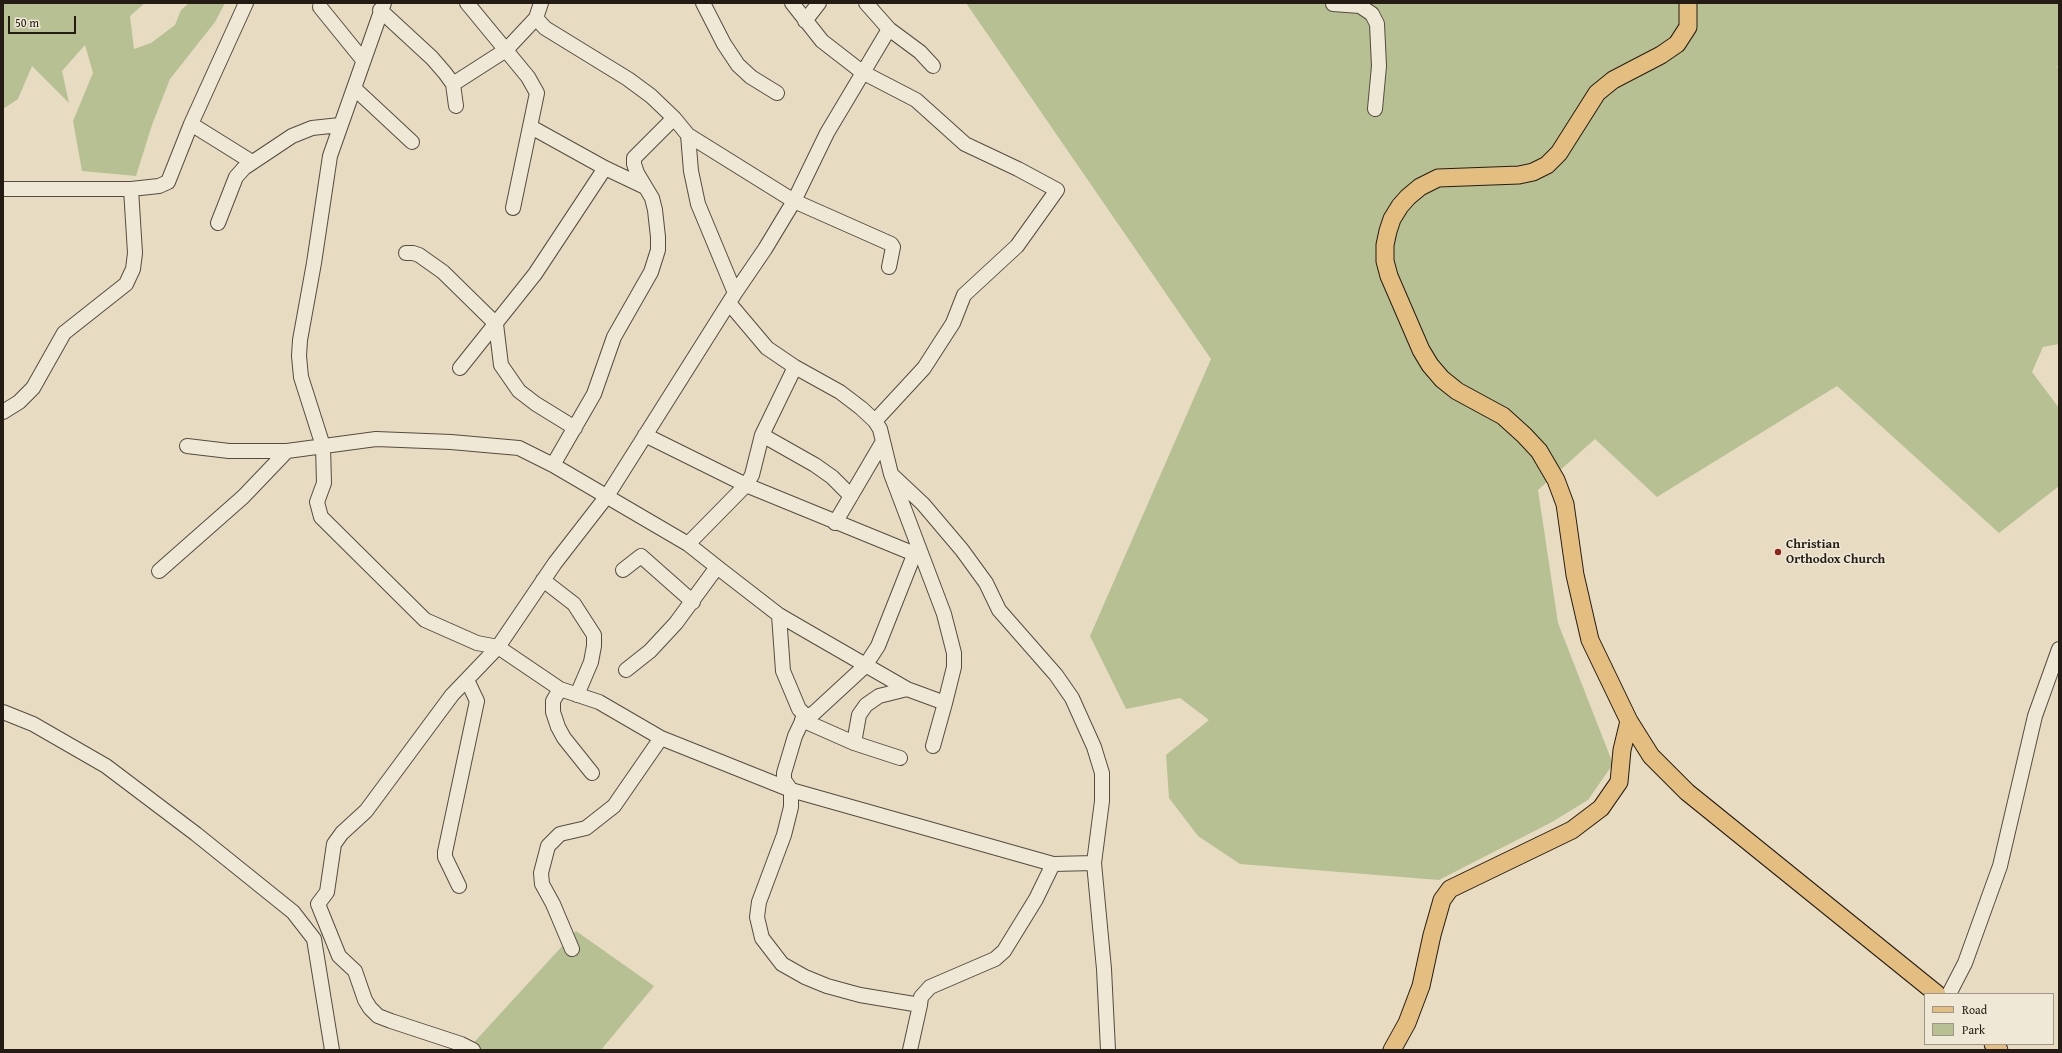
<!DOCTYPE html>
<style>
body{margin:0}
#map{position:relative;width:2062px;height:1053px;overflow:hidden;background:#e7dcc1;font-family:"Gentium Book Plus",serif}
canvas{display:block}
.frame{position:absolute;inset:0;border:4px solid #241c14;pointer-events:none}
.legend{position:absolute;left:1924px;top:993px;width:130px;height:52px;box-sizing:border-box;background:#efe8d7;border:1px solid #9e9689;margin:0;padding:5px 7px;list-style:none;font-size:12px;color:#241c14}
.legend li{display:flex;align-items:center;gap:8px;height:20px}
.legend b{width:20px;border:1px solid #9e9689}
.scale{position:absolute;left:8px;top:16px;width:68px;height:18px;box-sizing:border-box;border:2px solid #241c14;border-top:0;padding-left:5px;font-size:12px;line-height:14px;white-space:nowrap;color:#241c14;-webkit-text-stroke:3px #efe8d7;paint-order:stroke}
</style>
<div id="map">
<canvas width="2062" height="1053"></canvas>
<div class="frame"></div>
<ul class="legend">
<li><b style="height:5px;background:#e4be80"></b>Road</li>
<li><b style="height:11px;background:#b6c092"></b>Park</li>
</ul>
<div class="scale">50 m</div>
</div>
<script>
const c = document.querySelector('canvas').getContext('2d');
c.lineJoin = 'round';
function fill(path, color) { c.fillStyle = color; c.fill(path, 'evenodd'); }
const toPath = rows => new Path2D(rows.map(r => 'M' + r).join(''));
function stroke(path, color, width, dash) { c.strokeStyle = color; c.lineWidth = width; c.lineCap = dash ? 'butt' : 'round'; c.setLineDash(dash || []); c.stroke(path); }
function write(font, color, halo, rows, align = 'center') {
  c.font = font + ' "Gentium Book Plus",serif'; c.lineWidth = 3; c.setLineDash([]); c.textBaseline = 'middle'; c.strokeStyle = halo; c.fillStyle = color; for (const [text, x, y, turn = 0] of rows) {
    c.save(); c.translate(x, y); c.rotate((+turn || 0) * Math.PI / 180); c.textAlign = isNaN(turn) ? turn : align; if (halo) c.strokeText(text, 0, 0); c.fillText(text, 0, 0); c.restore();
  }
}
const green = toPath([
 [3,3,145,3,130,16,134,49,151,43,175,25,181,10,189,3,225,3,215,22,170,79,152,125,136,176,82,171,73,121,93,73,85,45,62,71,69,103,32,66,18,99,3,109],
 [966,3,2059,3,2059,63,2057,67,2059,69,2059,344,2043,347,2032,372,2059,408,2059,486,1999,533,1837,386,1657,497,1595,439,1538,490,1558,623,1613,764,1588,800,1552,822,1439,880,1240,864,1198,836,1169,798,1166,755,1209,720,1180,698,1126,709,1090,636,1211,359],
 [576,931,654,986,601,1050,467,1050]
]);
const minor = toPath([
 [384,3,330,156,314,263,300,340,299,356,301,377,323,446,324,483,317,502,321,517,425,620,477,643,498,647,560,689,599,702,661,738,791,790,1053,864],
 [467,3,528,77,537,93,513,208],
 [541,3,536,18,545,28,628,79,651,96,674,118,688,135,794,201,891,244,893,247,889,267],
 [703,3,724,44,738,65,751,77,777,93],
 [792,3,822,41,862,72,916,100,965,144,1018,169,1057,190,1017,246,964,295,953,323,924,368,875,421],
 [1333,4,1360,6,1372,14,1377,24,1379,66,1375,109],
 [320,7,363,60],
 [380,10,432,58,445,73,453,84,456,106],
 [805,21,819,3],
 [889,29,920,52,933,66],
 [453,84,506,50,536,18],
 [354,88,412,142],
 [191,124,252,162],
 [531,127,605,168,645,187],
 [3,189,131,189,159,186,168,182,191,124,246,3],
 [218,223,236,177,244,168,292,136,312,128,340,125],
 [406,253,413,253,419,255,443,272,496,324,501,365,519,391,536,404,575,428],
 [735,293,765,249,794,201,827,133,889,29,866,3],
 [729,303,767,348,795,367],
 [460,368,535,274,605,168],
 [3,412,19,402,33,388,64,333,126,284,133,269,135,253,131,189],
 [645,435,746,485,752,475,762,435,795,367,840,392,861,408,875,421,880,429,891,474,944,614,954,653,954,667,945,703],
 [762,435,815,465,832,477,851,496],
 [187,446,229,451,287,451],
 [553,465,594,394,614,337,651,272,658,250,658,237,655,210,652,198,637,173,634,164,634,158,674,118],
 [891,474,923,504,962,550,986,583,999,610,1056,675,1072,698,1094,747,1102,773,1102,801,1094,863,1104,969,1108,1050],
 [835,523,882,443],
 [717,567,779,615,803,629,907,689,945,703,933,746],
 [623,570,641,556,693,602],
 [159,571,243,497,287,451,376,439,451,442,519,448,553,465,688,544],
 [543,580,574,604,594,635,594,646,591,662,577,695],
 [779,615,783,671,799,709,805,715,795,736,784,773,784,780,791,790,791,807,784,835,759,902,757,917,762,938,782,964,805,977,827,986,860,995,920,1005,910,1050],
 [626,670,650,651,676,623,717,567,688,544,746,485,922,557],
 [560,689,553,701,553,712,558,727,564,738,592,773],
 [3,712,33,724,106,766,196,834,293,912,314,939,332,1050],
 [805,715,810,715,814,713,865,666,878,646,914,555],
 [802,720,854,743,900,758],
 [854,743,859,715,866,705,879,696,907,689],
 [459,886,445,857,445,852,477,701,467,680],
 [572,949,553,904,542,884,541,873,548,846,560,834,586,828,614,806,661,738],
 [1949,994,1965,963,2000,866,2035,716,2059,649],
 [920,1005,921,997,930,987,995,959,1004,951,1036,899,1053,864,1094,863],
 [473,1050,461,1044,391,1021,378,1016,370,1008,365,1000,355,971,339,956,318,904,327,892,334,844,342,833,366,811,452,695,498,647,555,563,607,496,735,293,698,204,691,171,688,135]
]);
const major = toPath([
 [1688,3,1688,27,1677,44,1661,55,1613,80,1597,93,1559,153,1547,165,1533,172,1519,175,1438,178,1420,187,1408,197,1400,206,1392,219,1388,231,1385,245,1385,261,1389,276,1421,350,1430,365,1442,379,1457,391,1503,416,1524,435,1539,451,1556,480,1565,504,1575,575,1590,640,1629,721,1651,756,1687,792,1937,994],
 [1993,1044,1999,1050],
 [1392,1050,1407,1023,1421,986,1432,935,1442,900,1450,889,1572,830,1601,808,1619,782,1622,750,1629,721]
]);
const markers = [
 [1778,552,4,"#8f2418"]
];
const poiNames = [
 ["Christian",1786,545],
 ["Orthodox Church",1786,560]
];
fill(green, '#b6c092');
stroke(minor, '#554c3f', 16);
stroke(major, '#241c14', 19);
stroke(minor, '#efe8d7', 14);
stroke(major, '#e4be80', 17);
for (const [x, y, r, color] of markers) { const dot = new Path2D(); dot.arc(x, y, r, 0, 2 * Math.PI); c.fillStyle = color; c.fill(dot); stroke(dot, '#efe8d7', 1.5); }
write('bold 13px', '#241c14', '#efe8d7', poiNames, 'left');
</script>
